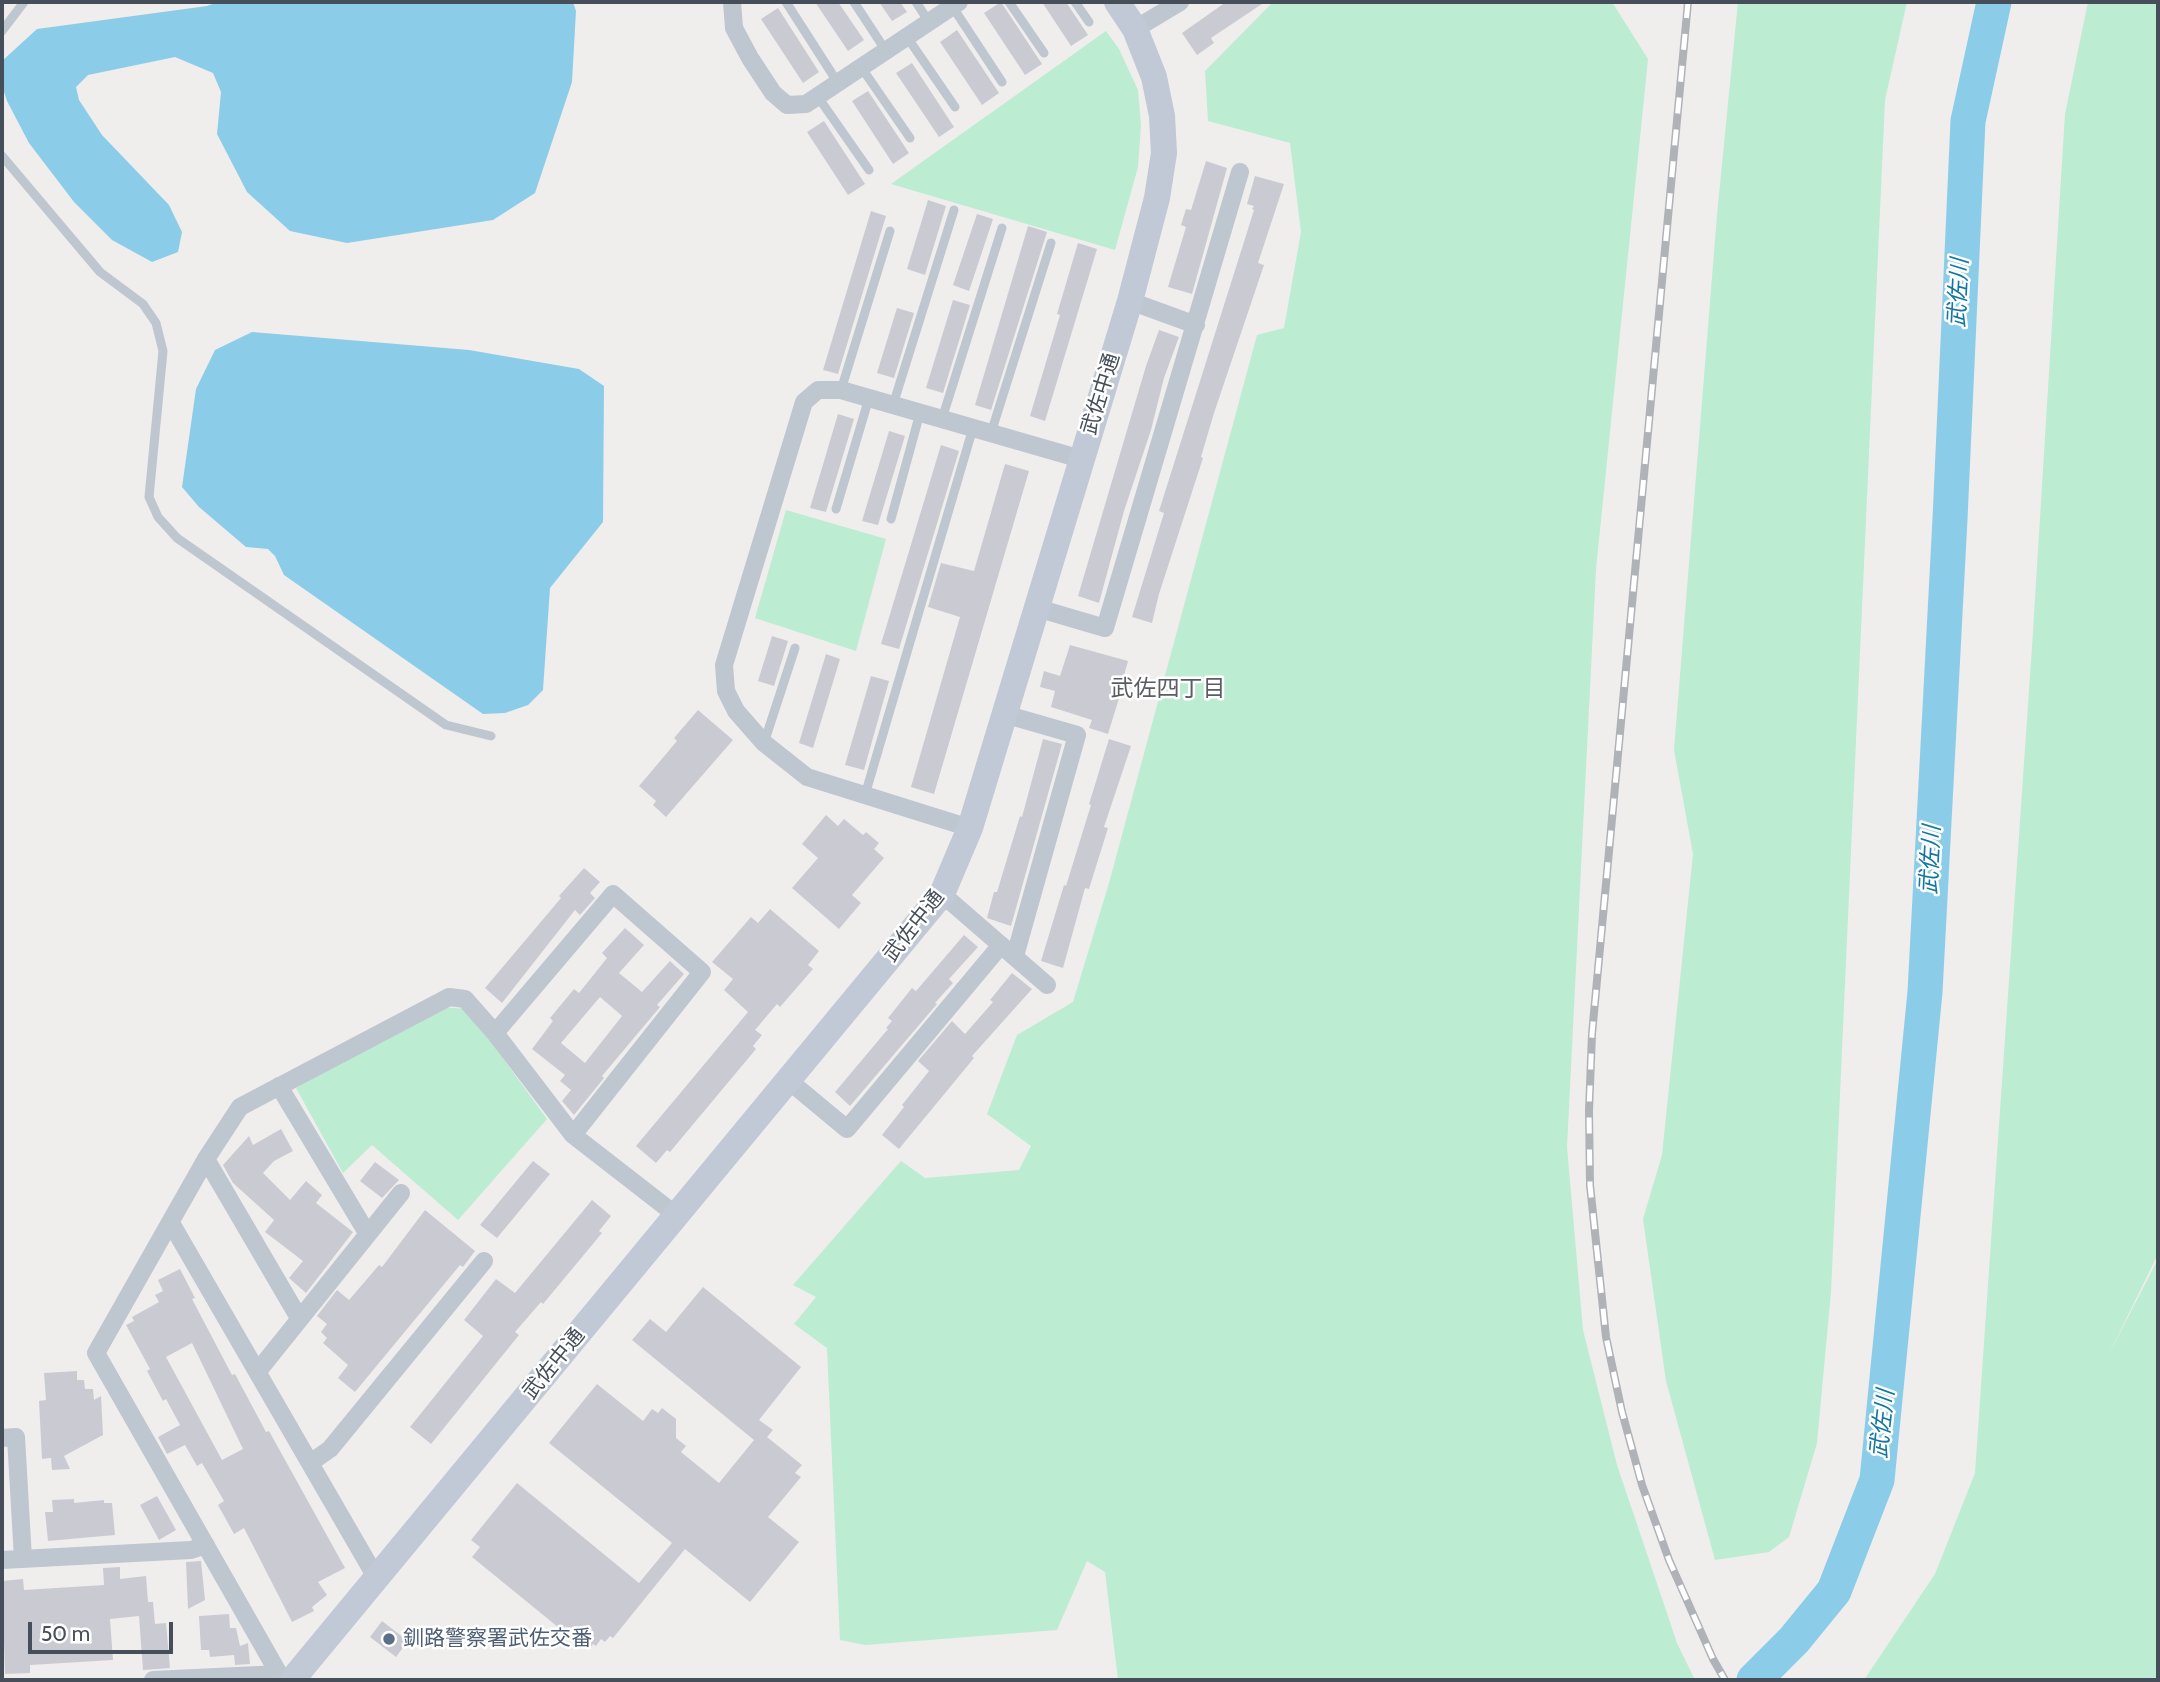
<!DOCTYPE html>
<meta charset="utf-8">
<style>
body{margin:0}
#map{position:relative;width:2160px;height:1682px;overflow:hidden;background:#f0eded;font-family:Cabin,sans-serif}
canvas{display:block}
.frame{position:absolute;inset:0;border:4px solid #464f59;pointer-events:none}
.scale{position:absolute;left:28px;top:1622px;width:145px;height:32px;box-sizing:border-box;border:4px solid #464f59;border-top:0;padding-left:9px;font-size:21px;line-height:24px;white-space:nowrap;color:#464f59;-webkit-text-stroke:5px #fff;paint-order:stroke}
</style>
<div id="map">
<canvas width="2160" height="1682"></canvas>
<div class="frame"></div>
<div class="scale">50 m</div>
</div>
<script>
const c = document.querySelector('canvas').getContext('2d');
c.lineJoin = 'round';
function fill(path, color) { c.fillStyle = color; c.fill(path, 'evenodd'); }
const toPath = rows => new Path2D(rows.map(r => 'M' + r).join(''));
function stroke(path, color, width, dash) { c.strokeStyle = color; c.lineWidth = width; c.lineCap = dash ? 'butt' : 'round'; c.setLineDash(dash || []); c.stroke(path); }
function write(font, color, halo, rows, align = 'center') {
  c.font = font + ' Cabin,"Noto Sans JP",sans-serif'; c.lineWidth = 5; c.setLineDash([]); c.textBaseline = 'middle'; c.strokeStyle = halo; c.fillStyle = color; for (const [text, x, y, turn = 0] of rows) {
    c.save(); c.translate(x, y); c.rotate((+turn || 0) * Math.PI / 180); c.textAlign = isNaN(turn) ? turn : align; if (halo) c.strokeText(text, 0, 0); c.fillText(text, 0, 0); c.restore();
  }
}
const green = toPath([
 [1273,2,1612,2,1648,59,1596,569,1567,1147,1583,1330,1617,1465,1677,1643,1695,1680,1118,1680,1105,1572,1087,1561,1057,1630,865,1645,840,1640,827,1348,794,1324,816,1297,793,1285,901,1161,925,1178,1019,1170,1031,1146,987,1114,1017,1035,1073,1002,1109,883,1257,335,1284,328,1301,232,1290,143,1208,121,1205,71],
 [1738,2,1907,2,1885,100,1831,1292,1817,1443,1789,1537,1769,1552,1715,1560,1666,1381,1643,1219,1662,1155,1693,854,1674,750,1717,215],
 [2088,2,2158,2,2158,1254,2108,1356,2158,1259,2158,1680,1864,1680,1935,1574,1975,1473,2032,647,2065,114],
 [1106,31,1119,49,1138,90,1141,125,1138,167,1115,250,891,184],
 [786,510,886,539,856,651,755,618],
 [440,1007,467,1009,547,1119,458,1220,372,1145,343,1173,296,1088]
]);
const water = toPath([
 [218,2,573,2,576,11,572,82,535,193,493,220,347,243,290,231,247,192,217,134,221,92,213,73,175,57,88,75,76,87,79,100,102,135,169,205,182,232,178,252,152,262,112,240,74,202,29,143,7,101,2,86,2,61,37,29,207,6],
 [252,332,469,350,579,369,604,386,603,522,550,588,543,690,528,705,505,713,483,714,284,575,275,556,268,549,246,547,199,507,182,487,196,389,215,350]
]);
const river = toPath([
 [1754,1680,1794,1640,1834,1591,1877,1480,1925,992,1950,519,1968,121,1994,2]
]);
const building = toPath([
 [815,2,838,2,864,40,848,51],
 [879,2,900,2,907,12,892,21],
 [1001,2,1042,64,1025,75,984,13],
 [1042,2,1066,2,1088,35,1071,46],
 [1226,2,1265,2,1211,38,1214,43,1197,55,1182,33],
 [778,8,819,72,803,83,761,19],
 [957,30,999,93,982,105,940,42],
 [912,63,954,127,939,137,896,73],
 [868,91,909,153,893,164,852,101],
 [824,121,865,184,848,195,807,132],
 [1206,161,1227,168,1192,294,1168,287,1186,227,1181,225,1186,209,1191,210],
 [1255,176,1284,184,1258,263,1264,265,1214,413,1201,457,1203,458,1159,594,1152,623,1132,617,1164,513,1159,511,1254,210,1252,209,1254,206,1247,204],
 [928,200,946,206,925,275,907,269],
 [871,211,886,216,838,374,823,370],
 [977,214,993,219,969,291,953,285],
 [1028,226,1047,232,991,410,975,405],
 [1078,243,1097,249,1045,421,1030,416,1060,315,1057,314],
 [953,300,970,305,943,393,926,388],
 [897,308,914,313,894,378,877,373],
 [1159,330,1179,337,1164,378,1151,430,1124,511,1099,603,1078,596,1146,366],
 [838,414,854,419,826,512,810,508],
 [889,431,905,436,878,525,862,521],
 [941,445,959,451,899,649,881,644],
 [1005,464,1029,471,934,794,911,787,960,617,928,607,941,563,974,571],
 [772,636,788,641,774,686,758,681],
 [1070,645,1128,661,1123,679,1125,679,1108,734,1089,728,1092,720,1051,707,1055,691,1040,687,1044,671,1060,676],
 [826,654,840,659,813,748,799,743],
 [871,676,889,681,864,770,845,765],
 [698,710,733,740,666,817,653,805,656,801,639,786,677,741,674,738],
 [1043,739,1062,744,1011,926,987,918,994,892,997,892,1020,816,1022,817],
 [1109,739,1131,746,1104,827,1108,828,1089,889,1085,888,1063,968,1041,961,1064,885,1066,886,1078,847,1091,805,1089,804],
 [826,815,838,826,844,819,863,835,866,832,879,843,874,849,884,858,852,895,861,903,839,929,792,888,818,858,802,844],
 [584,868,600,882,590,893,595,898,580,915,575,910,502,1003,485,988,561,898,559,896],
 [770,909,819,951,808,965,813,969,780,1007,777,1004,755,1030,762,1035,753,1046,756,1049,670,1152,667,1150,656,1163,636,1146,748,1012,724,990,733,979,712,962,751,917,758,923],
 [625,928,644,945,619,973,642,992,670,961,684,974,657,1005,660,1007,602,1076,604,1078,574,1115,562,1101,571,1090,560,1081,565,1075,532,1049,553,1021,550,1018,574,989,579,993,607,958,602,953],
 [600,997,622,1016,585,1063,561,1043],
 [964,935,978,947,949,979,953,983,935,1003,937,1004,850,1106,835,1092,888,1029,886,1028,892,1021,888,1018,912,988,916,991],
 [1012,973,1032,989,972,1056,974,1058,899,1149,882,1135,904,1107,902,1105,929,1071,918,1061,952,1021,965,1034,993,1002,990,1000],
 [281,1129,293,1151,274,1161,263,1173,290,1200,306,1181,322,1195,316,1203,353,1232,306,1293,289,1278,303,1261,265,1232,274,1220,233,1183,223,1165,249,1136,253,1145],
 [533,1161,550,1174,497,1238,480,1225],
 [375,1162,399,1180,382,1198,360,1181],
 [592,1200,611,1216,599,1231,602,1233,543,1304,541,1302,515,1332,519,1335,431,1444,410,1427,483,1336,464,1320,496,1279,515,1293],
 [425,1210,475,1251,463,1267,460,1265,355,1392,338,1378,348,1365,323,1343,327,1338,321,1332,327,1324,317,1316,337,1290,349,1300,379,1265,382,1267],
 [180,1269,195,1298,192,1299,232,1375,235,1374,266,1432,269,1431,345,1568,318,1582,327,1595,312,1607,314,1611,292,1622,244,1528,234,1534,218,1505,224,1501,202,1463,197,1466,185,1445,167,1454,158,1437,180,1425,166,1399,163,1401,147,1371,150,1369,126,1325,134,1321,132,1317,159,1302,155,1295,163,1291,158,1280],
 [192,1343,243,1449,222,1460,166,1357],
 [703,1287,801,1367,759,1420,773,1430,767,1437,802,1465,795,1473,801,1477,768,1517,799,1542,750,1602,685,1549,613,1638,610,1636,605,1642,601,1639,596,1646,593,1644,590,1648,583,1643,580,1645,472,1557,480,1547,471,1540,517,1483,639,1583,672,1543,549,1443,597,1384,643,1421,652,1409,658,1413,662,1408,676,1419,676,1438,686,1446,681,1452,719,1483,754,1440,632,1340,650,1319,666,1332],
 [77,1371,77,1380,84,1380,85,1389,93,1389,94,1400,101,1396,103,1435,64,1456,70,1469,52,1470,51,1458,42,1459,39,1401,46,1400,44,1373],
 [157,1496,176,1530,159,1540,140,1505],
 [74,1499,74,1503,104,1500,104,1503,112,1503,115,1535,48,1541,45,1512,53,1512,52,1500],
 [201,1561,205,1600,188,1609,186,1562],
 [120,1567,120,1579,146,1576,148,1602,153,1602,155,1624,166,1623,170,1668,143,1670,139,1616,110,1619,113,1660,30,1665,30,1673,5,1674,2,1581,23,1579,24,1590,104,1585,103,1568],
 [229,1614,230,1628,236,1628,240,1646,248,1643,250,1664,235,1665,234,1655,210,1657,209,1650,201,1650,199,1616],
 [382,1621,408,1641,396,1657,370,1637]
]);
const lane = toPath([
 [786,2,838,83],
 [854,2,886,51],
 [916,2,929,22],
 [1009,2,1044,53],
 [1075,2,1089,22],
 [952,6,1002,82],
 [2,31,24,2],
 [907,37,955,107],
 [861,67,910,138],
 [818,97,869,170],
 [2,156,100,272,143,304,156,323,163,351,149,497,158,517,177,538,446,725,491,736],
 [841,390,890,231],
 [893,405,954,210],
 [942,419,1002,228],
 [991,433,1051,243],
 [836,509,869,398],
 [891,519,920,413],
 [764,743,795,648],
 [865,795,973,428]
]);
const street = toPath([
 [732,2,734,28,750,58,773,93,787,105,806,104,959,2],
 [1135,29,1180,2],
 [1130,301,1196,325],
 [1037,608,1105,628,1240,172],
 [1004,714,1077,735,1015,956],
 [970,828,807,777,764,743,736,711,726,691,724,665,804,402,818,390,841,390,1081,459],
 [942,894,1047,985],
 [495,1033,613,894,702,972,573,1135],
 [788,1080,847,1129,1001,945],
 [279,1086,367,1233],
 [206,1159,299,1318],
 [171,1223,377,1579],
 [258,1371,401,1193],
 [2,1438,16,1437,23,1559],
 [310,1463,330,1449,484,1261],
 [2,1560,191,1550,206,1545],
 [153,1680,279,1674],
 [285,1680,279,1674,96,1353,206,1159,240,1107,449,997,465,999,495,1033,573,1135,676,1215]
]);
const secondary = toPath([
 [292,1680,942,894,970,828,1130,301,1157,198,1164,153,1162,116,1154,77,1135,29,1117,2]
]);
const rail = toPath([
 [1688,2,1592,1034,1589,1111,1590,1185,1606,1337,1622,1412,1642,1485,1669,1560,1713,1659,1725,1680]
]);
const markers = [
 [389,1639,7,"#5c6f8a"]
];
const streetNames = [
 ["武佐中通",1101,394,-73],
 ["武佐中通",914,926,-52],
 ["武佐中通",554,1364,-51]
];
const serviceNames = [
 ["釧路警察署武佐交番",403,1639]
];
const waterNames = [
 ["武佐川",1959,293,-87],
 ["武佐川",1931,860,-87],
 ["武佐川",1883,1424,-84]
];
const neighbourhoodNames = [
 ["武佐四丁目",1168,689]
];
fill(green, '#bcecd2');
fill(water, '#8bcde8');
stroke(river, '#8bcde8', 35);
fill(building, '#cacbd2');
stroke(lane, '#bec6cf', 9);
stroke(street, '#bec6cf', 18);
stroke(secondary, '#c0c9d5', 26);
stroke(rail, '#afb2b7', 8);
stroke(rail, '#fff', 5, [16]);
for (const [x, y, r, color] of markers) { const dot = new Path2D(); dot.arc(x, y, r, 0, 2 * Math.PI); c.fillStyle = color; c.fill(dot); stroke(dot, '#fff', 2.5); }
write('21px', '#464f59', '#fff', streetNames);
write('21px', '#4e5e75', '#fff', serviceNames, 'left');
write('italic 23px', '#1277a1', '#fff', waterNames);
write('23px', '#5a5d61', '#fff', neighbourhoodNames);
</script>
